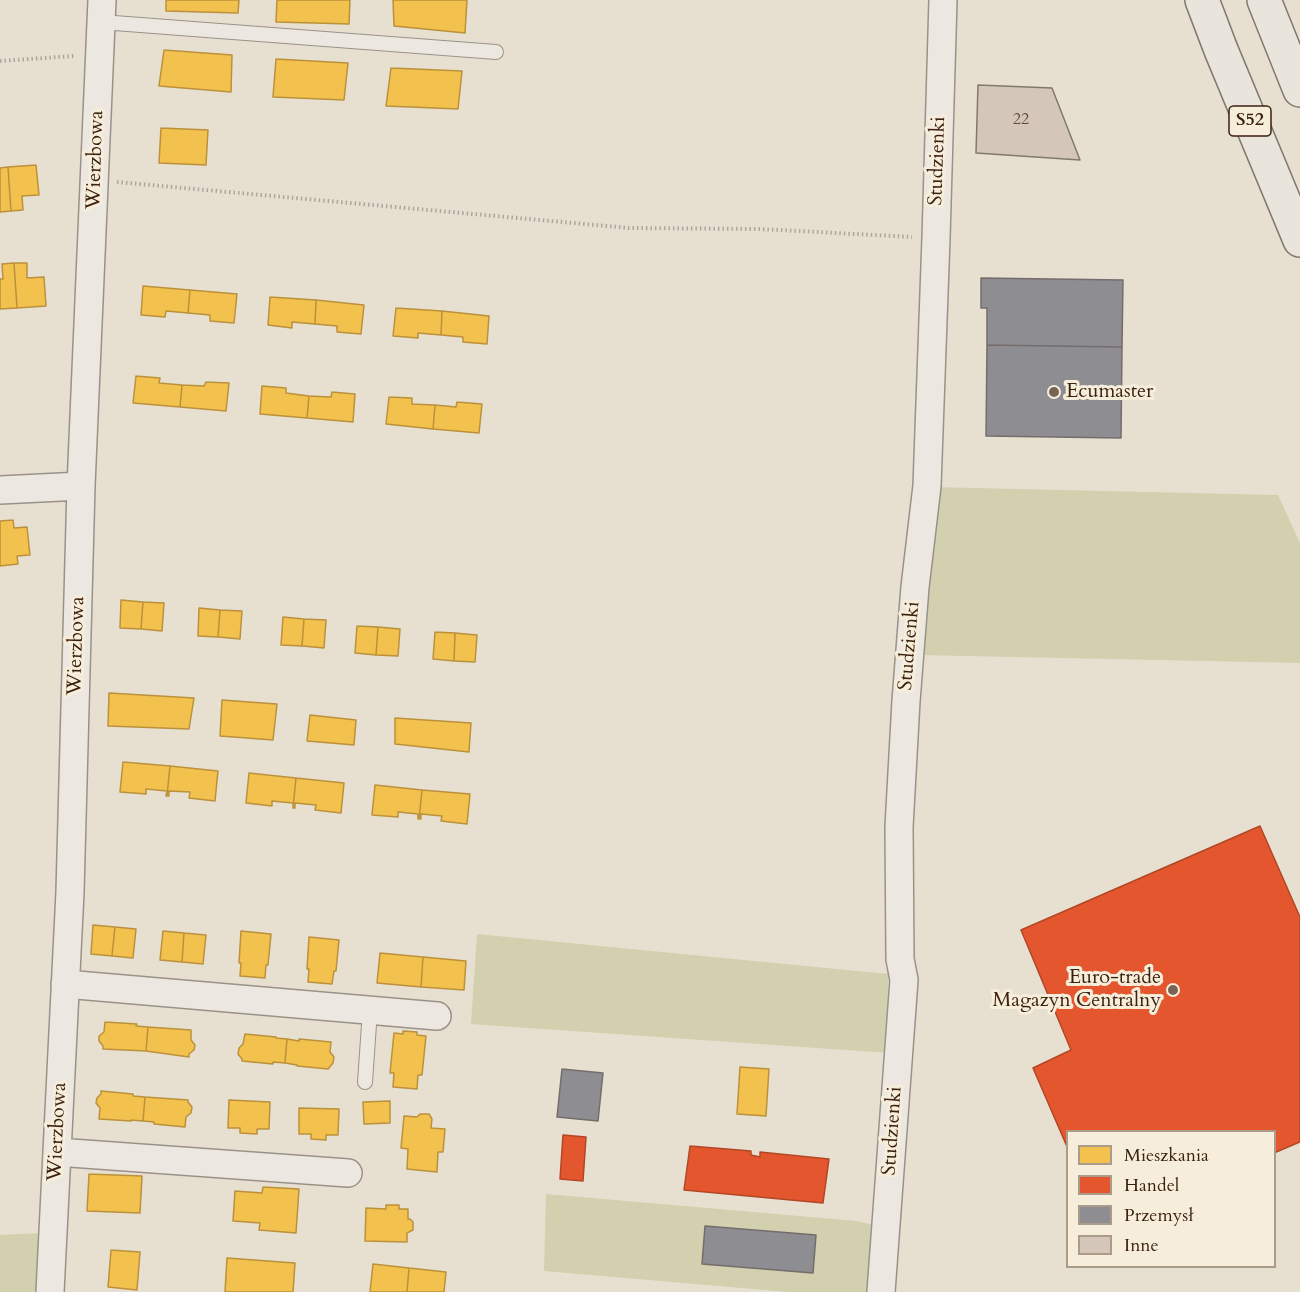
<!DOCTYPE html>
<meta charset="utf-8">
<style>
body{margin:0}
#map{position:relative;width:1300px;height:1292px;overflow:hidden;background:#e7e0d1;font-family:Cardo,serif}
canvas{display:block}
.legend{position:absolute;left:1066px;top:1130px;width:210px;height:138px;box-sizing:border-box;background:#f6eddb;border:2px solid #ac9b8a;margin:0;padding:8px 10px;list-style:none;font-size:18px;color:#3c2110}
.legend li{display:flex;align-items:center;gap:12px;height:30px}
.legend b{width:30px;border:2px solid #ac9b8a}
</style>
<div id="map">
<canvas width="1300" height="1292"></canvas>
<ul class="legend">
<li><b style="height:16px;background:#f2c14e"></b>Mieszkania</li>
<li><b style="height:16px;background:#e4572e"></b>Handel</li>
<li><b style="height:16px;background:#8d8d92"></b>Przemysł</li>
<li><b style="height:16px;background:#d5c6ba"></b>Inne</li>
</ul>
</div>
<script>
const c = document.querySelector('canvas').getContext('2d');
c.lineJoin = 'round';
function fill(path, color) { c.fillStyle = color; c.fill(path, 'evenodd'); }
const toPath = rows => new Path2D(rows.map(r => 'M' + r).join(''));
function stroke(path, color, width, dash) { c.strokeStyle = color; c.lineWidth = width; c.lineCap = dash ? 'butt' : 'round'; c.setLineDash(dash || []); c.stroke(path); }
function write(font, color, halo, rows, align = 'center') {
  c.font = font + ' Cardo,serif'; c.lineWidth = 6; c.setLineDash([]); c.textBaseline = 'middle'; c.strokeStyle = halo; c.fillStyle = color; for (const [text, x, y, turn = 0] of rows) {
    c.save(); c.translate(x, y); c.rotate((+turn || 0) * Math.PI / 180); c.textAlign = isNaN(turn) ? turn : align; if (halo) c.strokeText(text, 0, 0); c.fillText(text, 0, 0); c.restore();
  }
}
const green = toPath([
 [931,487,1278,495,1300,543,1300,663,918,655],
 [477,934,888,974,889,1053,471,1024],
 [546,1194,857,1221,873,1225,867,1292,788,1292,544,1271],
 [43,1233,40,1292,0,1292,0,1235]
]);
const homes = toPath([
 [166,0,239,0,238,13,166,11,166,0],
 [277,0,350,0,349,24,276,22,277,0],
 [393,0,467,0,465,33,394,26,393,0],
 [164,50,232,55,231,92,159,86,164,50],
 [276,59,348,63,344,100,273,97,276,59],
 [391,68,462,71,458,109,386,106,391,68],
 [161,128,208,130,206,165,159,163,161,128],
 [36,165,39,195,22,196,23,210,11,211,8,167,36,165],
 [8,167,11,211,0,212,0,168,8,167],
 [14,263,17,308,0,309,0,279,3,279,2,264,14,263],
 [14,263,27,263,27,278,44,277,46,306,17,308,14,263],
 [143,286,190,290,188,313,166,311,165,317,141,315,143,286],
 [190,290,237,294,234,323,210,321,210,315,188,313,190,290],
 [270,297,316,300,315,324,292,322,292,328,268,325,270,297],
 [316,300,364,305,361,334,337,332,337,326,315,324,316,300],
 [396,308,442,311,441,335,418,333,418,338,393,336,396,308],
 [442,311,489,316,487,344,463,342,463,337,441,335,442,311],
 [136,376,160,378,159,383,182,385,180,407,133,403,136,376],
 [206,382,229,383,226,411,180,407,182,385,204,386,206,382],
 [262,386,286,388,286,393,309,396,307,418,260,414,262,386],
 [332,392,355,394,353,422,307,418,309,396,331,397,332,392],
 [389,397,412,398,412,404,435,405,433,429,386,424,389,397],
 [457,402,482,404,479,433,433,429,435,405,456,407,457,402],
 [13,520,14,528,27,527,30,555,17,556,18,564,0,566,0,521,13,520],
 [121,600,143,602,141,629,120,628,121,600],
 [143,602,164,603,162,631,141,629,143,602],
 [199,608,220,610,218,637,198,636,199,608],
 [220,610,242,611,240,639,218,637,220,610],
 [283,617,304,619,302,646,281,645,283,617],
 [304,619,326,620,324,648,302,646,304,619],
 [357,626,378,627,376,655,355,653,357,626],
 [378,627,400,629,398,656,376,655,378,627],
 [435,632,455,633,454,661,433,659,435,632],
 [455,633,477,635,475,662,454,661,455,633],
 [109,693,194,698,189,729,108,726,109,693],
 [222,700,277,704,273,740,220,736,222,700],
 [310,715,356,720,354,745,307,741,310,715],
 [395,718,471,723,469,752,395,744,395,718],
 [123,762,170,766,167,796,166,796,167,791,146,789,146,794,120,792,123,762],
 [170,766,218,771,215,801,189,798,190,792,169,791,169,796,167,796,170,766],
 [249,773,296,778,293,808,293,803,272,801,272,806,246,803,249,773],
 [296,778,344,783,341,813,315,810,316,805,295,803,295,808,293,808,296,778],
 [375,785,422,790,419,819,418,819,418,814,398,812,398,817,372,815,375,785],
 [422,790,470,794,467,824,441,821,442,816,421,814,421,819,419,819,422,790],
 [93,925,115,927,112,956,91,954,93,925],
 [115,927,136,929,133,958,112,956,115,927],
 [163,931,184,933,182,962,160,960,163,931],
 [241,931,271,934,268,965,266,965,265,978,240,976,241,963,239,963,241,931],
 [184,933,206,935,203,964,182,962,184,933],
 [309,937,339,940,336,971,334,971,332,984,308,982,309,969,307,969,309,937],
 [380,953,423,957,421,987,377,983,380,953],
 [423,957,466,961,464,990,421,987,423,957],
 [105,1022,137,1024,136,1026,148,1027,146,1051,103,1049,103,1046,99,1041,99,1036,104,1032,105,1022],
 [148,1027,191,1030,191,1040,195,1045,194,1050,189,1054,189,1057,146,1051,148,1027],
 [403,1031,417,1032,417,1035,426,1036,422,1075,418,1075,417,1089,393,1087,394,1073,390,1073,394,1033,403,1034,403,1031],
 [245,1034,276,1037,276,1038,287,1039,285,1063,273,1062,273,1064,242,1061,242,1059,238,1054,239,1048,243,1044,245,1034],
 [287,1039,299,1041,299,1039,331,1042,330,1052,334,1057,333,1063,328,1069,297,1066,297,1065,285,1063,287,1039],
 [740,1067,769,1069,766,1116,737,1114,740,1067],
 [101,1091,133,1094,133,1096,145,1097,143,1121,131,1120,131,1121,99,1119,100,1108,96,1103,97,1098,101,1094,101,1091],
 [145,1097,188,1100,188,1102,192,1107,191,1113,186,1117,185,1127,154,1124,154,1122,143,1121,145,1097],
 [229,1100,270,1102,269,1129,257,1129,257,1134,240,1133,240,1128,228,1128,229,1100],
 [390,1101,390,1123,364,1124,363,1102,390,1101],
 [299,1108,339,1109,338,1135,326,1135,326,1140,311,1139,311,1134,299,1134,299,1108],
 [420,1114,429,1114,432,1119,431,1128,445,1129,443,1152,438,1152,437,1172,407,1169,408,1149,401,1148,404,1116,417,1117,420,1114],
 [89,1174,142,1176,140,1213,87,1211,89,1174],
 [263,1187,299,1189,296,1233,259,1230,260,1223,233,1221,235,1191,262,1193,263,1187],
 [386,1205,399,1205,399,1209,408,1209,408,1219,410,1219,413,1222,413,1230,407,1233,407,1242,365,1241,366,1208,386,1209,386,1205],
 [111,1250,140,1252,137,1290,108,1287,111,1250],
 [227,1258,295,1263,293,1292,225,1292,227,1258],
 [373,1264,409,1268,407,1292,370,1292,373,1264],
 [409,1268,446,1272,444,1292,407,1292,409,1268]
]);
const shops = toPath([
 [1260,826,1300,917,1300,1142,1274,1153,1274,1132,1068,1132,1068,1149,1033,1068,1071,1050,1021,930,1260,826],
 [563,1135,586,1137,583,1181,560,1179,563,1135],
 [690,1146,751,1151,751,1155,760,1157,760,1152,829,1159,823,1203,684,1190,690,1146]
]);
const industry = toPath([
 [981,278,1123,280,1122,347,987,345,987,308,981,308,981,278],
 [987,345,1122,347,1121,438,986,436,987,345],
 [562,1069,603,1073,598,1121,557,1117,562,1069],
 [705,1226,816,1235,813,1273,702,1264,705,1226]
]);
const building = toPath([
 [978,85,1052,88,1080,160,976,153,978,85]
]);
const path = toPath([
 [0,61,74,56],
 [117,182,629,228,760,229,912,237]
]);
const service = toPath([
 [101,22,496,52],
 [365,1082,370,1010]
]);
const minor = toPath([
 [0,490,81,486],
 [65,984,437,1016],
 [57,1152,348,1173],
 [50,1292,70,892,81,486,102,0],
 [881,1292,904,980,900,959,899,827,906,701,915,587,927,486,936,238,943,0]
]);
const motorway = toPath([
 [1202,0,1221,50,1300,240],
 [1264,0,1300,90]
]);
const markers = [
 [1054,392,6,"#786454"],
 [1173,990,6,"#786454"]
];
const numberNames = [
 ["22",1021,120]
];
const shields = [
 [1250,121,42]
];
const shieldNames = [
 ["S52",1250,121]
];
const streetNames = [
 ["Wierzbowa",96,160,-88],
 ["Studzienki",938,161,-88],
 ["Wierzbowa",77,646,-88],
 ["Studzienki",910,646,-85],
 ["Studzienki",893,1131,-86],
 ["Wierzbowa",58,1132,-87]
];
const poiNames = [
 ["Ecumaster",1066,392],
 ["Euro-trade",1161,978,"right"],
 ["Magazyn Centralny",1161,1001,"right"]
];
fill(green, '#d2d0ae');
fill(homes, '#f2c14e');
stroke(homes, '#bb913b', 1.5);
fill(shops, '#e4572e');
stroke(shops, '#b24725', 1.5);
fill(industry, '#8d8d92');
stroke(industry, '#756d6b', 1.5);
fill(building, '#d5c6ba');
stroke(building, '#81796f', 1.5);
stroke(service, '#9a9288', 16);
stroke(minor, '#9a9288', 30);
stroke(motorway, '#81796f', 36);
stroke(path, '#aca59e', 4, [1.5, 3]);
stroke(service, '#ece8e1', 14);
stroke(minor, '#ece8e1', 27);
stroke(motorway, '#e9e4dc', 33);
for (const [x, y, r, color] of markers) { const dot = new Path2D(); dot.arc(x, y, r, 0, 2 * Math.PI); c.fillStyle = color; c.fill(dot); stroke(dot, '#f6eddb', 2); }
write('16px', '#624a3a', null, numberNames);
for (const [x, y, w] of shields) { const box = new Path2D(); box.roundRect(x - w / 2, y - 15, w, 30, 4.5); c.fillStyle = '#f6eddb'; c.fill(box); stroke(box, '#3c2110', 1.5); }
write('bold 18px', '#3c2110', null, shieldNames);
write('20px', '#3c2110', '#f6eddb', streetNames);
write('20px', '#3c2110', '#f6eddb', poiNames, 'left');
</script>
